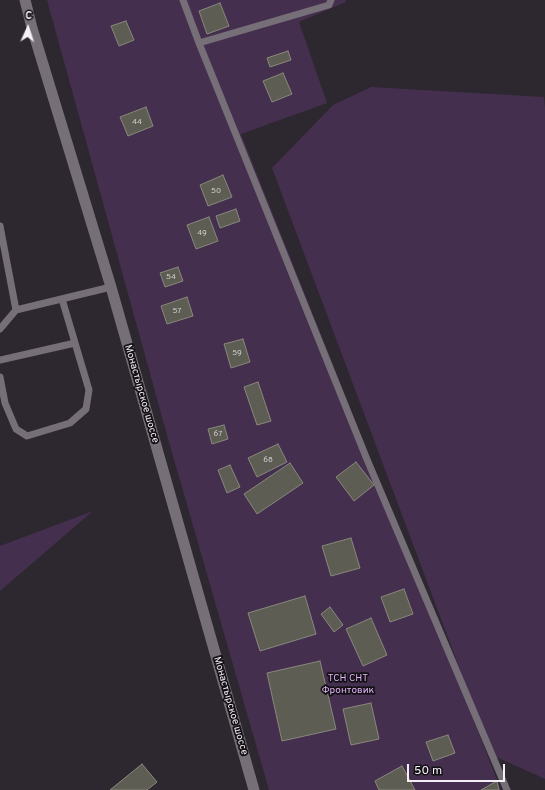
<!DOCTYPE html>
<meta charset="utf-8">
<style>
body{margin:0}
#map{position:relative;width:545px;height:790px;overflow:hidden;background:#2d272f;font-family:Overpass,sans-serif}
canvas{display:block}
.north{position:absolute;left:8px;top:8px;width:40px;height:40px;-webkit-text-stroke:3px #131115;paint-order:stroke;rotate:3deg;font-size:11px;font-weight:700;line-height:16px;text-align:center;color:#f4f0f5}
.north::after{content:'';display:block;margin:auto;width:14px;height:18px;background:#f4f0f5;clip-path:polygon(50% 0,100% 100%,50% 72%,0 100%)}
.scale{position:absolute;left:407px;top:764px;width:98px;height:18px;box-sizing:border-box;border:2px solid #f4f0f5;border-top:0;padding-left:5px;font-size:12px;line-height:14px;white-space:nowrap;color:#f4f0f5;-webkit-text-stroke:3px #131115;paint-order:stroke}
</style>
<div id="map">
<canvas width="545" height="790"></canvas>
<div class="north">С</div>
<div class="scale">50 m</div>
</div>
<script>
const c = document.querySelector('canvas').getContext('2d');
c.lineJoin = 'round';
function fill(path, color) { c.fillStyle = color; c.fill(path, 'evenodd'); }
const toPath = rows => new Path2D(rows.map(r => 'M' + r).join(''));
function stroke(path, color, width, dash) { c.strokeStyle = color; c.lineWidth = width; c.lineCap = dash ? 'butt' : 'round'; c.setLineDash(dash || []); c.stroke(path); }
function write(font, color, halo, rows, align = 'center') {
  c.font = font + ' Overpass,sans-serif'; c.lineWidth = 3.5; c.setLineDash([]); c.textBaseline = 'middle'; c.strokeStyle = halo; c.fillStyle = color; for (const [text, x, y, turn = 0] of rows) {
    c.save(); c.translate(x, y); c.rotate((+turn || 0) * Math.PI / 180); c.textAlign = isNaN(turn) ? turn : align; if (halo) c.strokeText(text, 0, 0); c.fillText(text, 0, 0); c.restore();
  }
}
const green = toPath([
 [47,0,345,0,346,2,299,22,327,103,241,134,410,558,501,790,269,790,167,435],
 [371,87,544,97,545,109,545,779,492,755,272,168,333,105],
 [93,511,0,591,0,592,0,546]
]);
const building = toPath([
 [220,3,229,26,207,34,199,11,220,3],
 [126,21,134,40,119,46,111,26,126,21],
 [288,51,291,60,270,67,267,58,288,51],
 [283,73,292,94,272,102,263,81,283,73],
 [146,107,153,126,128,136,120,117,146,107],
 [223,175,232,197,208,206,200,185,223,175],
 [236,209,240,221,220,228,216,216,236,209],
 [209,217,218,241,196,249,187,225,209,217],
 [178,267,183,281,165,287,160,273,178,267],
 [187,297,193,316,167,324,161,306,187,297],
 [243,339,250,362,231,368,224,344,243,339],
 [258,382,271,421,257,425,244,387,258,382],
 [224,425,228,439,212,444,208,429,224,425],
 [278,444,287,462,257,477,248,458,278,444],
 [356,462,374,485,354,501,336,477,356,462],
 [290,463,303,483,257,514,244,494,290,463],
 [230,465,240,487,227,493,218,470,230,465],
 [351,538,360,568,331,576,322,546,351,538],
 [404,589,413,614,390,622,381,597,404,589],
 [305,596,316,634,260,651,248,613,305,596],
 [330,607,343,625,334,632,321,614,330,607],
 [371,618,387,655,363,666,346,629,371,618],
 [320,661,336,729,282,741,267,673,320,661],
 [371,703,379,739,351,745,343,709,371,703],
 [448,735,455,753,433,761,426,742,448,735],
 [142,764,157,782,147,790,110,790,142,764],
 [402,766,415,790,379,790,375,781,402,766],
 [497,781,499,790,481,790,497,781]
]);
const service = toPath([
 [183,0,199,43,366,457,507,790],
 [199,43,329,5,331,0],
 [0,226,16,310,111,287],
 [0,329,16,310],
 [0,360,75,343],
 [0,377,5,403,16,429,27,436,70,423,86,409,89,390,62,299]
]);
const secondary = toPath([
 [25,0,32,28,111,287,254,790]
]);
const numberNames = [
 ["44",137,122],
 ["50",216,191],
 ["49",202,233],
 ["54",171,277],
 ["57",177,311],
 ["59",237,353],
 ["67",218,434],
 ["68",268,460]
];
const streetNames = [
 ["Монастырское шоссе",141,394,74],
 ["Монастырское шоссе",230,706,74]
];
const parkNames = [
 ["ТСН СНТ",348,679],
 ["Фронтовик",348,691]
];
fill(green, '#452f4e');
fill(building, '#5d5d53');
stroke(building, '#88887d', 1);
stroke(service, '#766f78', 7);
stroke(secondary, '#766f78', 11);
write('8px', '#cecbcc', null, numberNames);
write('10px', '#f4f0f5', '#131115', streetNames);
write('10px', '#e1b2f5', '#131115', parkNames);
</script>
